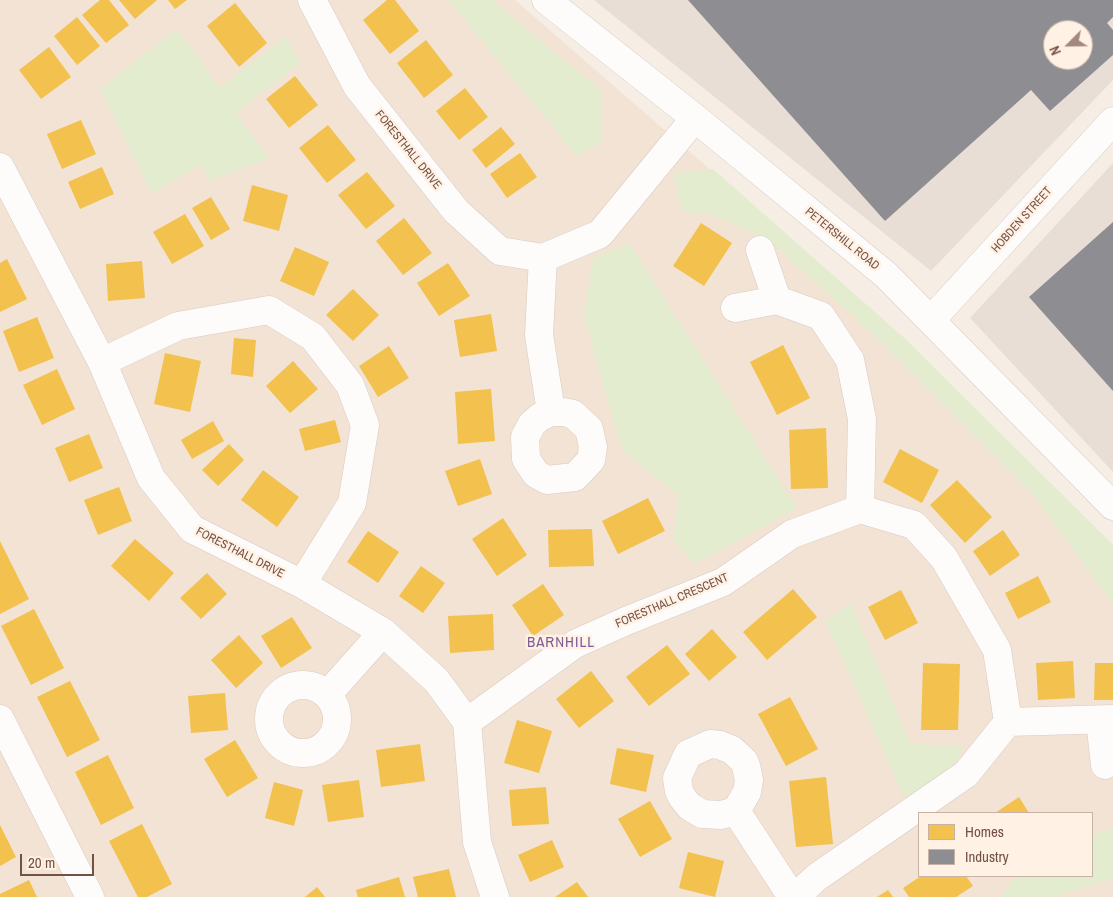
<!DOCTYPE html>
<style>
body{margin:0}
#map{position:relative;width:1113px;height:897px;overflow:hidden;background:#f6eee5;font-family:"Archivo Narrow",sans-serif}
canvas{display:block}
.legend{position:absolute;left:918px;top:812px;width:175px;height:65px;box-sizing:border-box;background:#fff2e5;border:1px solid #c7b2a5;margin:0;padding:6px 9px;list-style:none;font-size:15px;color:#745145}
.legend li{display:flex;align-items:center;gap:10px;height:25px}
.legend b{width:25px;border:1px solid #c7b2a5}
.north{position:absolute;left:1043px;top:20px;width:50px;height:50px;box-sizing:border-box;background:#fff2e5;border:1px solid #c7b2a5;border-radius:50%;rotate:247deg;font-size:14px;font-weight:700;line-height:20px;text-align:center;color:#745145}
.north::after{content:'';display:block;margin:auto;width:18px;height:22px;background:#a2887d;clip-path:polygon(50% 0,100% 100%,50% 72%,0 100%)}
.scale{position:absolute;left:20px;top:854px;width:74px;height:22px;box-sizing:border-box;border:2px solid #745145;border-top:0;padding-left:6px;font-size:15px;line-height:18px;white-space:nowrap;color:#745145;-webkit-text-stroke:4px #fff2e5;paint-order:stroke}
</style>
<div id="map">
<canvas width="1113" height="897"></canvas>
<ul class="legend">
<li><b style="height:14px;background:#f2c14e"></b>Homes</li>
<li><b style="height:14px;background:#8d8d92"></b>Industry</li>
</ul>
<div class="north">N</div>
<div class="scale">20 m</div>
</div>
<script>
const c = document.querySelector('canvas').getContext('2d');
c.lineJoin = 'round';
function fill(path, color) { c.fillStyle = color; c.fill(path, 'evenodd'); }
const toPath = rows => new Path2D(rows.map(r => 'M' + r).join(''));
function stroke(path, color, width, dash) { c.strokeStyle = color; c.lineWidth = width; c.lineCap = dash ? 'butt' : 'round'; c.setLineDash(dash || []); c.stroke(path); }
function write(font, color, halo, rows, align = 'center') {
  c.font = font + ' "Archivo Narrow",sans-serif'; c.lineWidth = 5; c.setLineDash([]); c.textBaseline = 'middle'; c.strokeStyle = halo; c.fillStyle = color; for (const [text, x, y, turn = 0] of rows) {
    c.save(); c.translate(x, y); c.rotate((+turn || 0) * Math.PI / 180); c.textAlign = isNaN(turn) ? turn : align; if (halo) c.strokeText(text, 0, 0); c.fillText(text, 0, 0); c.restore();
  }
}
const residential = toPath([
 [0,0,515,0,902,336,1113,545,1113,897,0,897],
 [919,813,1092,813,1092,876,919,876]
]);
const industrial = toPath([
 [594,0,1113,0,1113,80,931,271],
 [1053,30,1083,30,1083,60,1053,60],
 [1113,163,1113,472,970,318]
]);
const green = toPath([
 [448,0,492,0,601,91,601,142,577,156],
 [177,29,220,87,285,37,301,62,236,113,269,158,210,181,200,164,152,194,100,89],
 [713,169,902,336,1113,545,1113,604,1029,490,880,341,769,240,713,215,682,212,673,174],
 [629,243,797,508,695,564,673,540,679,495,622,451,584,316,593,258],
 [851,603,910,743,964,747,949,777,904,797,825,621],
 [1113,828,1113,879,1051,897,1000,897,1017,876,1092,876,1092,835]
]);
const homes = toPath([
 [100,0,109,0,129,25,106,43,82,15],
 [119,0,157,0,135,19],
 [168,0,187,0,175,9],
 [387,0,395,0,419,31,390,54,363,20],
 [235,3,267,43,239,67,207,26],
 [77,17,100,46,77,65,54,36],
 [426,40,453,75,424,98,397,63],
 [49,47,71,77,41,99,19,70],
 [295,76,318,105,289,128,266,99],
 [465,88,488,117,459,140,436,111],
 [81,120,96,154,62,169,47,134],
 [328,125,356,160,327,183,299,148],
 [501,127,515,144,486,168,472,150],
 [520,153,537,177,507,198,490,174],
 [102,167,114,194,80,209,68,182],
 [367,172,395,206,366,229,338,195],
 [252,185,288,195,279,231,243,221],
 [211,197,230,229,211,240,192,208],
 [185,214,204,246,172,264,153,232],
 [404,218,432,253,403,275,376,241],
 [701,223,732,243,704,286,673,266],
 [295,247,329,262,314,296,280,281],
 [7,259,27,299,0,312,0,263],
 [142,261,145,298,108,301,106,264],
 [448,263,470,296,439,316,417,283],
 [353,289,379,315,353,341,326,315],
 [491,314,497,351,460,357,454,320],
 [37,317,54,358,19,372,3,331],
 [234,338,256,340,253,377,231,374],
 [783,345,810,398,777,415,750,362],
 [389,346,409,378,378,397,359,366],
 [165,353,201,361,190,412,154,404],
 [293,361,318,389,290,413,266,386],
 [57,369,75,409,42,425,23,385],
 [491,389,495,441,458,444,455,392],
 [335,420,341,442,305,451,299,429],
 [213,421,224,441,192,459,181,440],
 [826,428,828,488,791,489,789,430],
 [89,434,103,468,69,482,55,448],
 [229,444,244,460,218,486,202,470],
 [900,449,939,470,922,503,883,482],
 [480,459,492,494,458,506,445,471],
 [263,470,299,497,277,527,241,500],
 [957,480,992,517,965,543,930,505],
 [119,487,132,521,98,535,84,500],
 [648,498,665,531,618,554,602,521],
 [503,518,527,555,497,576,472,539],
 [592,529,594,566,549,567,548,530],
 [1003,530,1020,555,990,576,973,551],
 [368,531,399,552,378,583,347,562],
 [135,539,174,573,149,601,111,566],
 [0,541,29,599,0,614],
 [421,566,445,583,423,613,399,596],
 [207,573,227,594,201,619,180,598],
 [1038,576,1051,602,1018,619,1005,593],
 [543,584,564,615,533,636,512,605],
 [793,589,817,617,767,660,743,632],
 [901,590,918,623,885,640,868,607],
 [34,609,64,668,31,685,1,626],
 [493,614,494,650,450,653,448,616],
 [292,617,312,648,281,668,261,636],
 [712,629,737,657,709,681,685,654],
 [239,635,263,663,236,688,211,660],
 [667,645,690,674,649,706,626,677],
 [1073,661,1075,698,1038,700,1036,663],
 [923,663,960,664,958,730,921,730],
 [1095,663,1113,663,1113,700,1094,700],
 [591,671,614,701,579,728,556,699],
 [70,681,100,740,67,757,37,697],
 [225,693,228,730,191,733,188,696],
 [790,697,818,749,786,766,758,714],
 [517,720,552,731,539,773,504,763],
 [235,740,258,778,227,797,204,759],
 [420,744,425,781,381,787,376,750],
 [617,748,654,755,646,792,610,784],
 [108,755,134,808,101,825,75,772],
 [826,777,833,844,796,847,789,781],
 [359,780,364,817,328,822,322,785],
 [274,782,303,790,294,826,265,818],
 [546,787,549,824,512,826,509,790],
 [1019,797,1029,813,995,813],
 [650,801,672,839,640,857,618,819],
 [142,824,172,884,147,897,138,897,109,841],
 [0,825,16,857,0,866],
 [552,840,564,867,530,882,518,855],
 [688,852,724,861,715,897,679,888],
 [449,869,456,897,418,897,413,877],
 [921,876,966,876,973,886,956,897,909,897,903,888],
 [399,877,405,897,358,897,356,890],
 [29,880,37,897,0,897,0,894],
 [577,882,588,897,555,897],
 [317,887,325,897,305,897],
 [888,890,893,897,877,897]
]);
const industry = toPath([
 [688,0,1113,0,1113,17,1107,23,1113,30,1113,55,1050,111,1031,90,885,221],
 [1053,30,1083,30,1083,60,1053,60],
 [1113,222,1113,391,1029,297]
]);
const minor = toPath([
 [312,0,357,86,456,211,500,251,543,258,600,234,695,118],
 [0,167,102,362,151,478,192,529,302,584,383,632,436,680,467,722,477,842,495,897],
 [760,250,777,300],
 [543,258,539,335,551,412],
 [735,308,777,300,821,316,850,360,862,419,860,509],
 [931,320,1113,121],
 [102,362,178,326,269,310,313,337,350,385,365,425,352,503,302,584],
 [551,412,563,412,573,414,589,429,593,447,591,460,575,477,547,480,536,474,526,459,525,437,532,424,540,417,551,412],
 '269 719a34 34 0 1 1 68 0a34 34 0 1 1-68 0Z',
 [327,695,383,632],
 [0,719,90,897],
 [1100,720,1105,765],
 [467,722,575,644,626,621,723,582,792,534,860,509,914,525,944,558,997,650,1008,722,966,774,817,877,795,897],
 [1008,722,1113,719],
 [710,744,720,745,732,750,744,761,746,766,749,780,747,792,736,811,721,815,702,814,689,806,682,797,679,791,677,778,688,754,710,744],
 [736,811,792,897]
]);
const tertiary = toPath([
 [546,0,695,118,886,275,1113,506]
]);
const streetNames = [
 ["FORESTHALL DRIVE",408,150,51],
 ["HOBDEN STREET",1022,220,-48],
 ["PETERSHILL ROAD",842,239,39],
 ["FORESTHALL DRIVE",240,553,27],
 ["FORESTHALL CRESCENT",672,601,-23]
];
const quarterNames = [
 ["BARNHILL",561,643]
];
fill(residential, '#f3e3d4');
fill(industrial, '#e9ded6');
fill(green, '#e3ecce');
fill(homes, '#f2c14e');
fill(industry, '#8d8d92');
stroke(minor, '#d7cbc3', 29);
stroke(tertiary, '#d7cbc3', 29);
stroke(minor, '#fefcfb', 28);
stroke(tertiary, '#fefcfb', 28);
write('12px', '#745145', '#fff2e5', streetNames);
c.letterSpacing = '1px';
write('15px', '#805f99', '#fff2e5', quarterNames);
c.letterSpacing = '0px';
</script>
